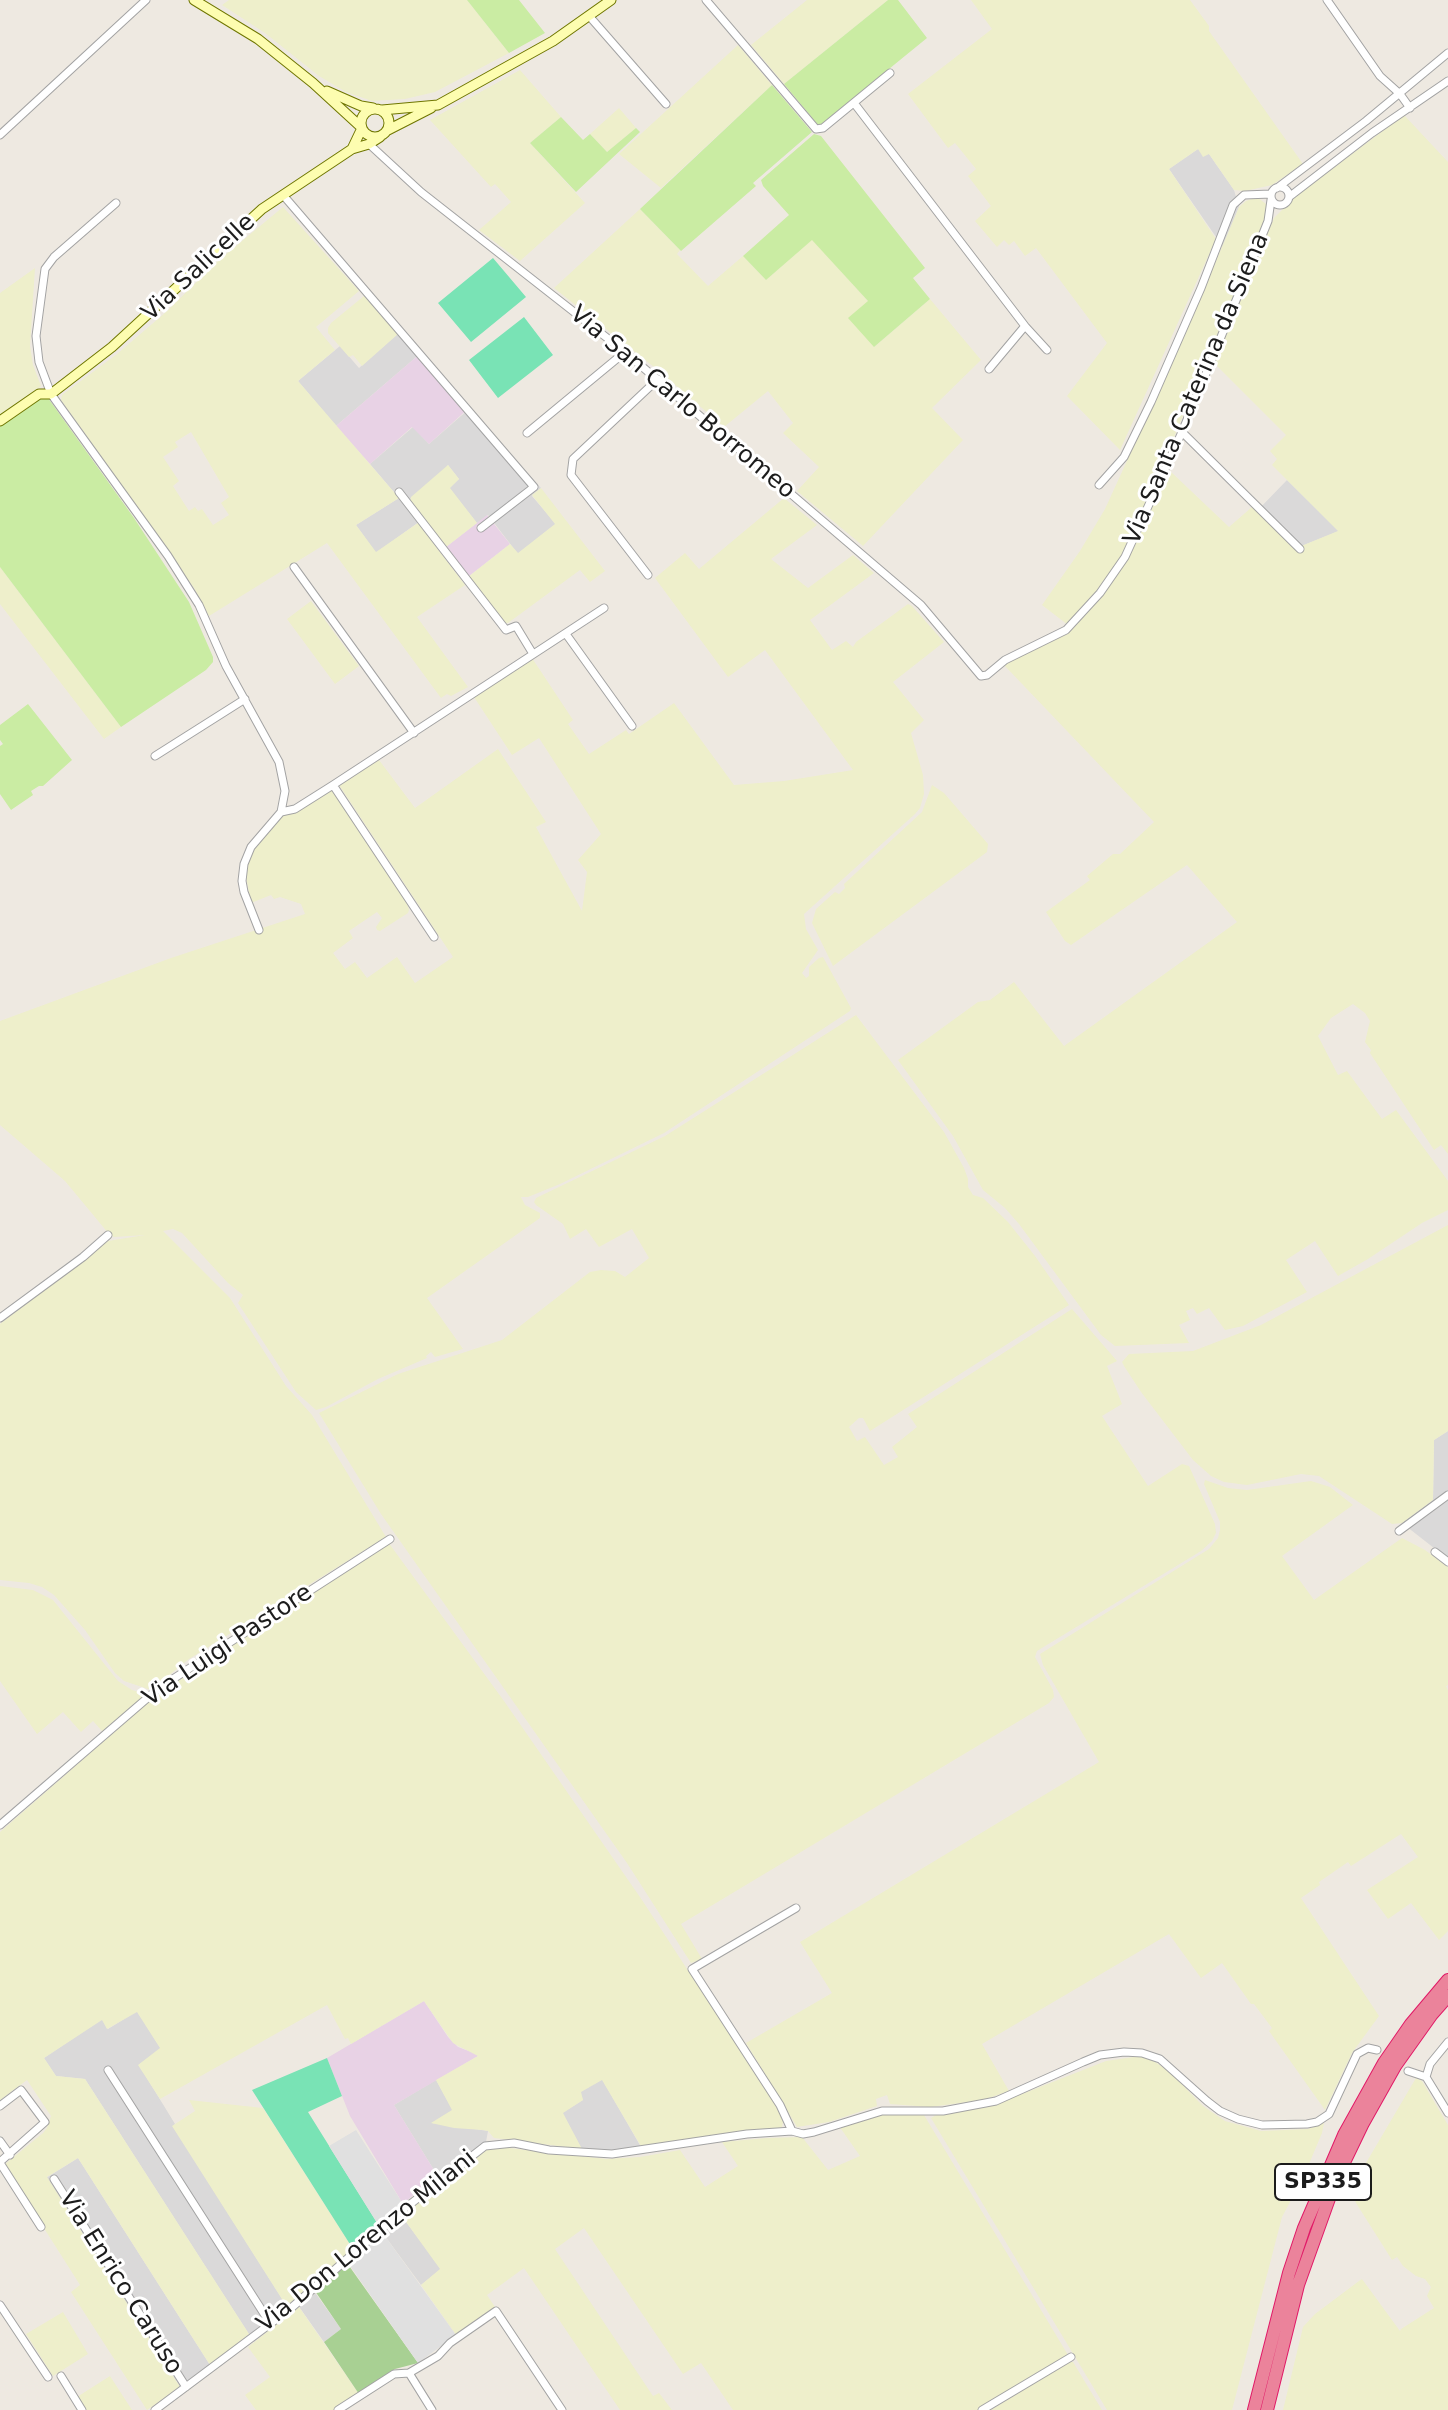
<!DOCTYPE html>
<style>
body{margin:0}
canvas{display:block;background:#eee9e1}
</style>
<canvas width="1448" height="2410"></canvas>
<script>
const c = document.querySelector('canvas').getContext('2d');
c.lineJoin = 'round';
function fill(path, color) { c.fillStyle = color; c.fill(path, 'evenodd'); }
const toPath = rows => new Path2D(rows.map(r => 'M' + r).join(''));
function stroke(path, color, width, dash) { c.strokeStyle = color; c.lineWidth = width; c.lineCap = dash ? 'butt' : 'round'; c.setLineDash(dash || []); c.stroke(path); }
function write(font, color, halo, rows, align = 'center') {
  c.font = font + ' "DejaVu Sans",sans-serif'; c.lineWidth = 6; c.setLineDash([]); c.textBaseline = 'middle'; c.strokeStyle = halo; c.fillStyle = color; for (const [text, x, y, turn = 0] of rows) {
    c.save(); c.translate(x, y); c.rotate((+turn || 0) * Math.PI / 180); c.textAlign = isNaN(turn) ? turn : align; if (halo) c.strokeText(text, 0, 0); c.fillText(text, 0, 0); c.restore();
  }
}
const residential = toPath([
 [1198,149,1209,154,1234,190,1239,207,1223,247,1169,169],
 [402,330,422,352,336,426,298,381,340,346,359,368],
 [470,408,541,488,532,496,556,524,518,554,488,515,477,523,449,488,459,479,448,465,423,519,376,553,356,525,399,498,370,464,413,427,429,444],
 [1287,480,1339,531,1294,549,1257,511],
 [1448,1431,1448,1559,1402,1523,1433,1500,1434,1440],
 [137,2011,161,2049,139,2065,175,2124,173,2126,291,2313,254,2342,85,2079,56,2076,44,2058,102,2019,108,2029],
 [602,2079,645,2154,605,2157,585,2155,562,2113,583,2100,580,2092],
 [436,2080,453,2110,432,2123,488,2131,486,2142,437,2175,394,2105],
 [78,2158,210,2365,180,2387,46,2178],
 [401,2215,441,2269,421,2285,382,2232],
 [311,2287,341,2329,324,2342,295,2301]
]);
const industrial = toPath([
 [422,352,470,407,429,444,412,427,370,464,336,426],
 [487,515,510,544,468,577,446,547],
 [424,2001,448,2037,458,2047,477,2054,478,2056,394,2105,437,2175,403,2204,350,2116,327,2058]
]);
const farmland = toPath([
 [229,0,467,0,509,53,435,92,405,99,372,101,346,92,319,76,265,33,222,5],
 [807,0,888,0,784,84,751,45],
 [971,0,1190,0,1209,26,1209,31,1303,164,1272,185,1245,191,1234,190,1209,154,1203,157,1198,149,1169,169,1216,239,1120,450,1067,396,1107,343,1036,248,1025,256,1014,241,1009,245,1004,240,997,247,975,221,991,206,968,176,976,169,955,143,948,148,908,94,992,29],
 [738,45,772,85,661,188,619,154],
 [520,70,561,117,530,143,585,203,520,261,479,230,511,202,495,184,491,187,430,120],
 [619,108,636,128,607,152,590,134],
 [1404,115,1448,162,1448,1154,1441,1145,1434,1150,1370,1053,1371,1050,1365,1042,1370,1021,1365,1013,1353,1004,1331,1018,1318,1036,1338,1075,1347,1071,1382,1119,1396,1110,1448,1181,1448,1210,1422,1223,1368,1259,1338,1276,1315,1241,1286,1260,1307,1292,1243,1326,1225,1330,1209,1308,1197,1314,1193,1308,1186,1311,1190,1320,1179,1325,1189,1343,1115,1346,1101,1335,1019,1224,1005,1208,983,1190,953,1136,898,1060,978,1002,990,1000,1014,982,1064,1046,1237,922,1187,865,1071,945,1065,941,1046,912,1090,880,1087,876,1113,854,1120,854,1154,822,1003,664,1061,636,1078,622,1119,572,1133,549,1169,470,1229,527,1252,507,1294,549,1338,531,1272,465,1277,459,1270,451,1286,435,1214,363,1274,218,1296,196],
 [1257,197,1266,204,1266,218,1130,542,1112,573,1068,625,1042,605,1080,551,1105,509,1184,336,1239,207,1246,201],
 [283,207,359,291,316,327,335,350,298,381,399,498,356,525,376,552,418,523,465,585,417,617,468,687,451,696,447,694,441,698,327,543,209,616,194,588,61,400,62,395,117,354,166,312,219,260],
 [191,432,229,497,221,503,229,515,213,525,202,509,198,511,195,507,189,511,173,486,179,481,163,457,178,447,175,442],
 [640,209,680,250,677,254,708,286,743,256,766,280,812,239,868,301,874,347,930,299,981,360,932,408,963,440,863,546,797,491,819,467,783,433,793,423,768,391,724,427,659,371,554,288],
 [35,268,30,346,33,365,41,386,0,415,0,293],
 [364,296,398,334,362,366,353,355,349,357,328,333,328,328,331,323],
 [448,465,459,479,450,488,477,523,446,547,410,501,411,497],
 [541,488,605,571,590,582,580,570,508,623,504,623,468,577,510,544,518,553,555,524,532,495],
 [784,498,817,525,771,559,808,588,853,555,874,573,810,620,832,650,846,641,853,647,856,642,908,604,912,606,944,642,893,682,924,720,911,733,923,775,924,794,920,808,915,814,804,914,806,929,818,950,802,973,806,978,809,976,809,967,819,958,823,957,851,1008,850,1011,664,1133,560,1184,528,1197,521,1197,525,1205,540,1213,540,1218,427,1298,463,1349,435,1357,431,1352,426,1356,427,1358,378,1379,326,1407,316,1410,296,1392,238,1303,243,1295,228,1283,182,1233,173,1229,163,1231,230,1298,286,1386,312,1415,386,1537,189,1659,151,1690,124,1681,115,1673,85,1630,54,1595,42,1587,29,1583,0,1580,0,1324,108,1241,145,1235,114,1237,109,1234,65,1181,0,1125,0,1021,171,958,305,914,301,904,280,897,274,899,271,895,251,903,245,872,253,850,283,813,330,789,340,798,374,853,384,864,406,900,409,910,408,913,380,931,377,930,376,927,382,918,377,912,349,931,353,938,333,953,345,969,355,962,367,978,397,957,415,983,453,957,339,785,379,760,415,808,498,749,546,822,536,827,582,911,587,872,578,860,601,834,539,738,512,755,474,697,532,658,573,720,568,724,589,754,626,730,629,734,674,703,734,785,784,781,853,770,765,650,728,677,655,578,685,553,699,569],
 [0,567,121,727,104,739,0,604],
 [311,601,359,666,335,684,287,619],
 [932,785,944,793,988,844,987,852,833,966,812,923,816,909,835,892,839,894,845,888,844,884,922,812],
 [856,1015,944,1132,964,1168,968,1179,968,1187,973,1195,983,1198,1008,1222,1035,1256,1069,1305,870,1431,863,1418,859,1418,849,1427,857,1441,865,1437,884,1465,898,1457,892,1447,917,1427,908,1414,1072,1309,1117,1361,1107,1366,1122,1404,1102,1416,1148,1486,1182,1464,1189,1466,1215,1524,1216,1533,1212,1541,1201,1551,1037,1651,1035,1657,1053,1690,1054,1697,1049,1703,681,1924,702,1959,691,1963,627,1863,381,1514,319,1413,398,1374,502,1340,590,1272,601,1270,615,1271,625,1277,649,1258,632,1229,599,1247,586,1229,570,1239,563,1224,536,1205,534,1202,536,1198,665,1136],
 [1448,1225,1448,1431,1434,1440,1433,1500,1402,1523,1392,1524,1319,1476,1301,1474,1247,1485,1224,1482,1211,1476,1193,1460,1141,1392,1124,1366,1122,1362,1129,1354,1193,1351,1261,1325],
 [1205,1480,1228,1488,1247,1490,1311,1481,1330,1487,1353,1505,1282,1556,1314,1600,1402,1538,1425,1550,1448,1567,1448,1685,1446,1686,1448,1690,1448,1931,1439,1940,1411,1903,1388,1919,1367,1890,1418,1857,1401,1834,1351,1866,1348,1862,1319,1882,1320,1885,1301,1898,1379,2016,1352,2053,1325,2110,1269,2031,1272,2028,1254,2004,1251,2004,1222,1963,1201,1978,1169,1934,982,2044,1009,2091,983,2100,930,2107,890,2104,887,2095,876,2099,877,2106,829,2122,797,2127,746,2043,832,1993,800,1942,1099,1762,1043,1665,1040,1654,1209,1549,1218,1538,1220,1530,1220,1522,1204,1484],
 [388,1542,504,1701,642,1900,781,2113,783,2122,782,2127,780,2129,642,2148,602,2080,581,2092,583,2100,563,2113,582,2149,494,2138,488,2131,483,2130,454,2128,431,2123,452,2110,436,2080,478,2056,453,2043,424,2001,351,2044,348,2038,345,2039,327,2005,160,2099,138,2065,160,2048,137,2012,107,2029,102,2020,44,2058,56,2076,85,2079,249,2334,210,2365,78,2158,47,2177,180,2387,147,2410,71,2292,80,2285,4,2165,43,2133,47,2128,51,2116,27,2080,0,2100,0,1832,159,1693],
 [0,1586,33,1590,53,1600,118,1681,132,1690,146,1694,103,1732,93,1721,81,1732,63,1712,37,1734,0,1681],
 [1141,2056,1151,2059,1171,2073,1203,2106,1225,2121,1261,2131,1308,2129,1324,2123,1322,2133,1304,2176,1282,2217,1232,2410,1107,2410,931,2118,936,2115,989,2107,1106,2061],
 [1416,2078,1422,2081,1448,2125,1448,2410,1283,2410,1303,2327,1315,2314,1359,2281,1362,2279,1400,2331,1401,2329,1434,2308,1427,2296,1431,2287,1425,2279,1416,2276,1403,2266,1397,2257,1392,2260,1356,2203,1352,2193,1353,2185],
 [189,2100,263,2108,353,2249,287,2307,172,2126,195,2111],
 [885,2112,915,2112,924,2115,1068,2355,979,2410,733,2410,701,2363,683,2374,584,2228,555,2249,653,2396,659,2393,672,2410,620,2410,524,2268,487,2295,495,2307,456,2335,421,2285,440,2269,401,2215,484,2151,491,2148,509,2148,606,2159,640,2157,680,2150,705,2187,738,2166,722,2142,767,2138,802,2137,828,2170,860,2156,839,2126],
 [299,2307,359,2394,334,2410,256,2410,245,2395,270,2377,248,2347],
 [63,2312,88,2354,53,2376,26,2334],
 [1068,2362,1073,2362,1102,2410,991,2410],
 [110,2376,132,2410,85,2410,77,2397]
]);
const grass = toPath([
 [467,0,519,0,545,33,509,53],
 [888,0,898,0,927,38,819,126,784,84],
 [772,85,812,132,753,183,756,186,681,251,640,209],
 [561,117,583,140,590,134,607,152,636,128,640,132,576,192,530,143],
 [814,134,821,136,925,268,913,278,930,299,874,347,848,318,868,301,812,240,766,280,743,256,789,215,763,186,761,180],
 [38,398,48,398,134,518,189,602,213,657,213,662,206,670,121,727,0,567,0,426],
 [28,704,72,760,43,786,39,786,31,791,33,795,11,810,0,794,0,746,3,744,0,740,0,725]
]);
const forest = toPath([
 [347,2263,418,2363,395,2369,359,2394,324,2342,341,2329,315,2291]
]);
const pitch = toPath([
 [493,258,526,297,471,342,438,303],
 [524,317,553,355,498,398,469,360],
 [327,2058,342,2096,308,2112,379,2226,353,2249,252,2090]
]);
const parking = toPath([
 [356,2130,403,2204,379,2226,329,2146],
 [382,2232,456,2335,418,2363,348,2263]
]);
const street = toPath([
 [706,0,816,129,823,128,890,73],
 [1327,0,1380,76,1400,94,1410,108],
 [590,17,666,104],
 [854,103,1025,326,1047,350],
 [0,135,146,0],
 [369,144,421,192,625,352,921,605,981,676,987,675,1005,660,1066,630,1100,593,1125,557,1182,432,1239,293,1268,221,1271,200],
 '1271 196a9 9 0 1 1 18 0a9 9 0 1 1-18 0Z',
 [1277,188,1366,121,1448,53],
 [283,195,534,487,481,528],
 [1289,197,1372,133,1448,81],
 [116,203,54,257,45,269,36,336,39,362,51,394,168,556,199,605,226,666,279,762,285,791,281,812],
 [989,369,1025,326],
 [1182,432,1300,549],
 [527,433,625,352],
 [1099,485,1124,457,1151,402,1201,288,1233,205,1244,195,1271,194],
 [399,492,506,630,516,626,533,654],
 [294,567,414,733],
 [648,575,571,475,573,459,658,379],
 [566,634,632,726],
 [155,756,245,699],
 [333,785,434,937],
 [259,930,244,892,242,881,244,864,251,847,281,812,295,809,333,785,604,608],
 [0,1318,83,1257,108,1235],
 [1399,1531,1448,1495],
 [1435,1552,1448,1562],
 [0,1825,159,1688,390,1539],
 [108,2070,270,2323],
 [1408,2071,1426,2077],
 [1426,2077,1448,2113],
 [1426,2077,1430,2064,1448,2042],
 [0,2106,21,2090,45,2122,0,2162],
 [792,2131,780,2105,692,1969,796,1908],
 [0,2141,10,2155],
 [0,2163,41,2227],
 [54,2179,186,2387],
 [0,2305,48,2377],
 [409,2373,432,2410],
 [61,2376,82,2410],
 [155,2410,290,2309,404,2209,485,2146,514,2143,549,2150,612,2154,747,2134,792,2131,803,2134,814,2132,882,2111,943,2111,996,2101,1083,2062,1100,2055,1124,2052,1142,2053,1160,2059,1207,2101,1220,2111,1238,2119,1262,2125,1307,2124,1317,2122,1329,2114,1357,2054,1368,2048,1377,2050],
 [338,2410,394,2374,409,2373,438,2356,450,2343,496,2311,562,2410],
 [982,2410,1071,2357]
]);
const secondary = toPath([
 [194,0,258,39,313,83,362,128,352,149],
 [327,91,361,106,373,108],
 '361 123a14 14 0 1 1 28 0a14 14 0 1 1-28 0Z',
 [382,110,438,105,553,41,611,0],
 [388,130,431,108],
 [0,421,39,394,51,394,112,347,262,209,352,149,369,144,380,137]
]);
const highway = toPath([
 [1254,2410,1289,2273,1304,2228,1344,2135,1384,2063,1411,2024,1448,1980],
 [1267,2410,1298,2285,1336,2179,1363,2123,1395,2066,1432,2014,1448,1996]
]);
const shields = [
 [1323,2182,96]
];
const shieldNames = [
 ["SP335",1323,2182]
];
const streetNames = [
 ["Via Salicelle",199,268,-43],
 ["Via Santa Caterina da Siena",1197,389,-67],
 ["Via San Carlo Borromeo",682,403,40],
 ["Via Luigi Pastore",228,1646,-34],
 ["Via Don Lorenzo Milani",367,2242,-39],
 ["Via Enrico Caruso",120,2283,58]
];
fill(residential, '#dad9d9');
fill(industrial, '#e8d2e5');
fill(farmland, '#eeefcb');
fill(grass, '#caeca3');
fill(forest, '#a8d093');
fill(pitch, '#79e3b5');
fill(parking, '#e0e0e0');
stroke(street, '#a3a3a3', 9);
stroke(secondary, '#6f7600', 11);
stroke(highway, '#e11967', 14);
stroke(street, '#fff', 7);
stroke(secondary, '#fdfdb0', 9);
stroke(highway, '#eb839b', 12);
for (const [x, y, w] of shields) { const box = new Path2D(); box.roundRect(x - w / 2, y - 18, w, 36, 6); c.fillStyle = '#fff'; c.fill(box); stroke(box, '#1c1c1c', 2); }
write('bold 22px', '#1c1c1c', null, shieldNames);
write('24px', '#1c1c1c', '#fff', streetNames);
</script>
